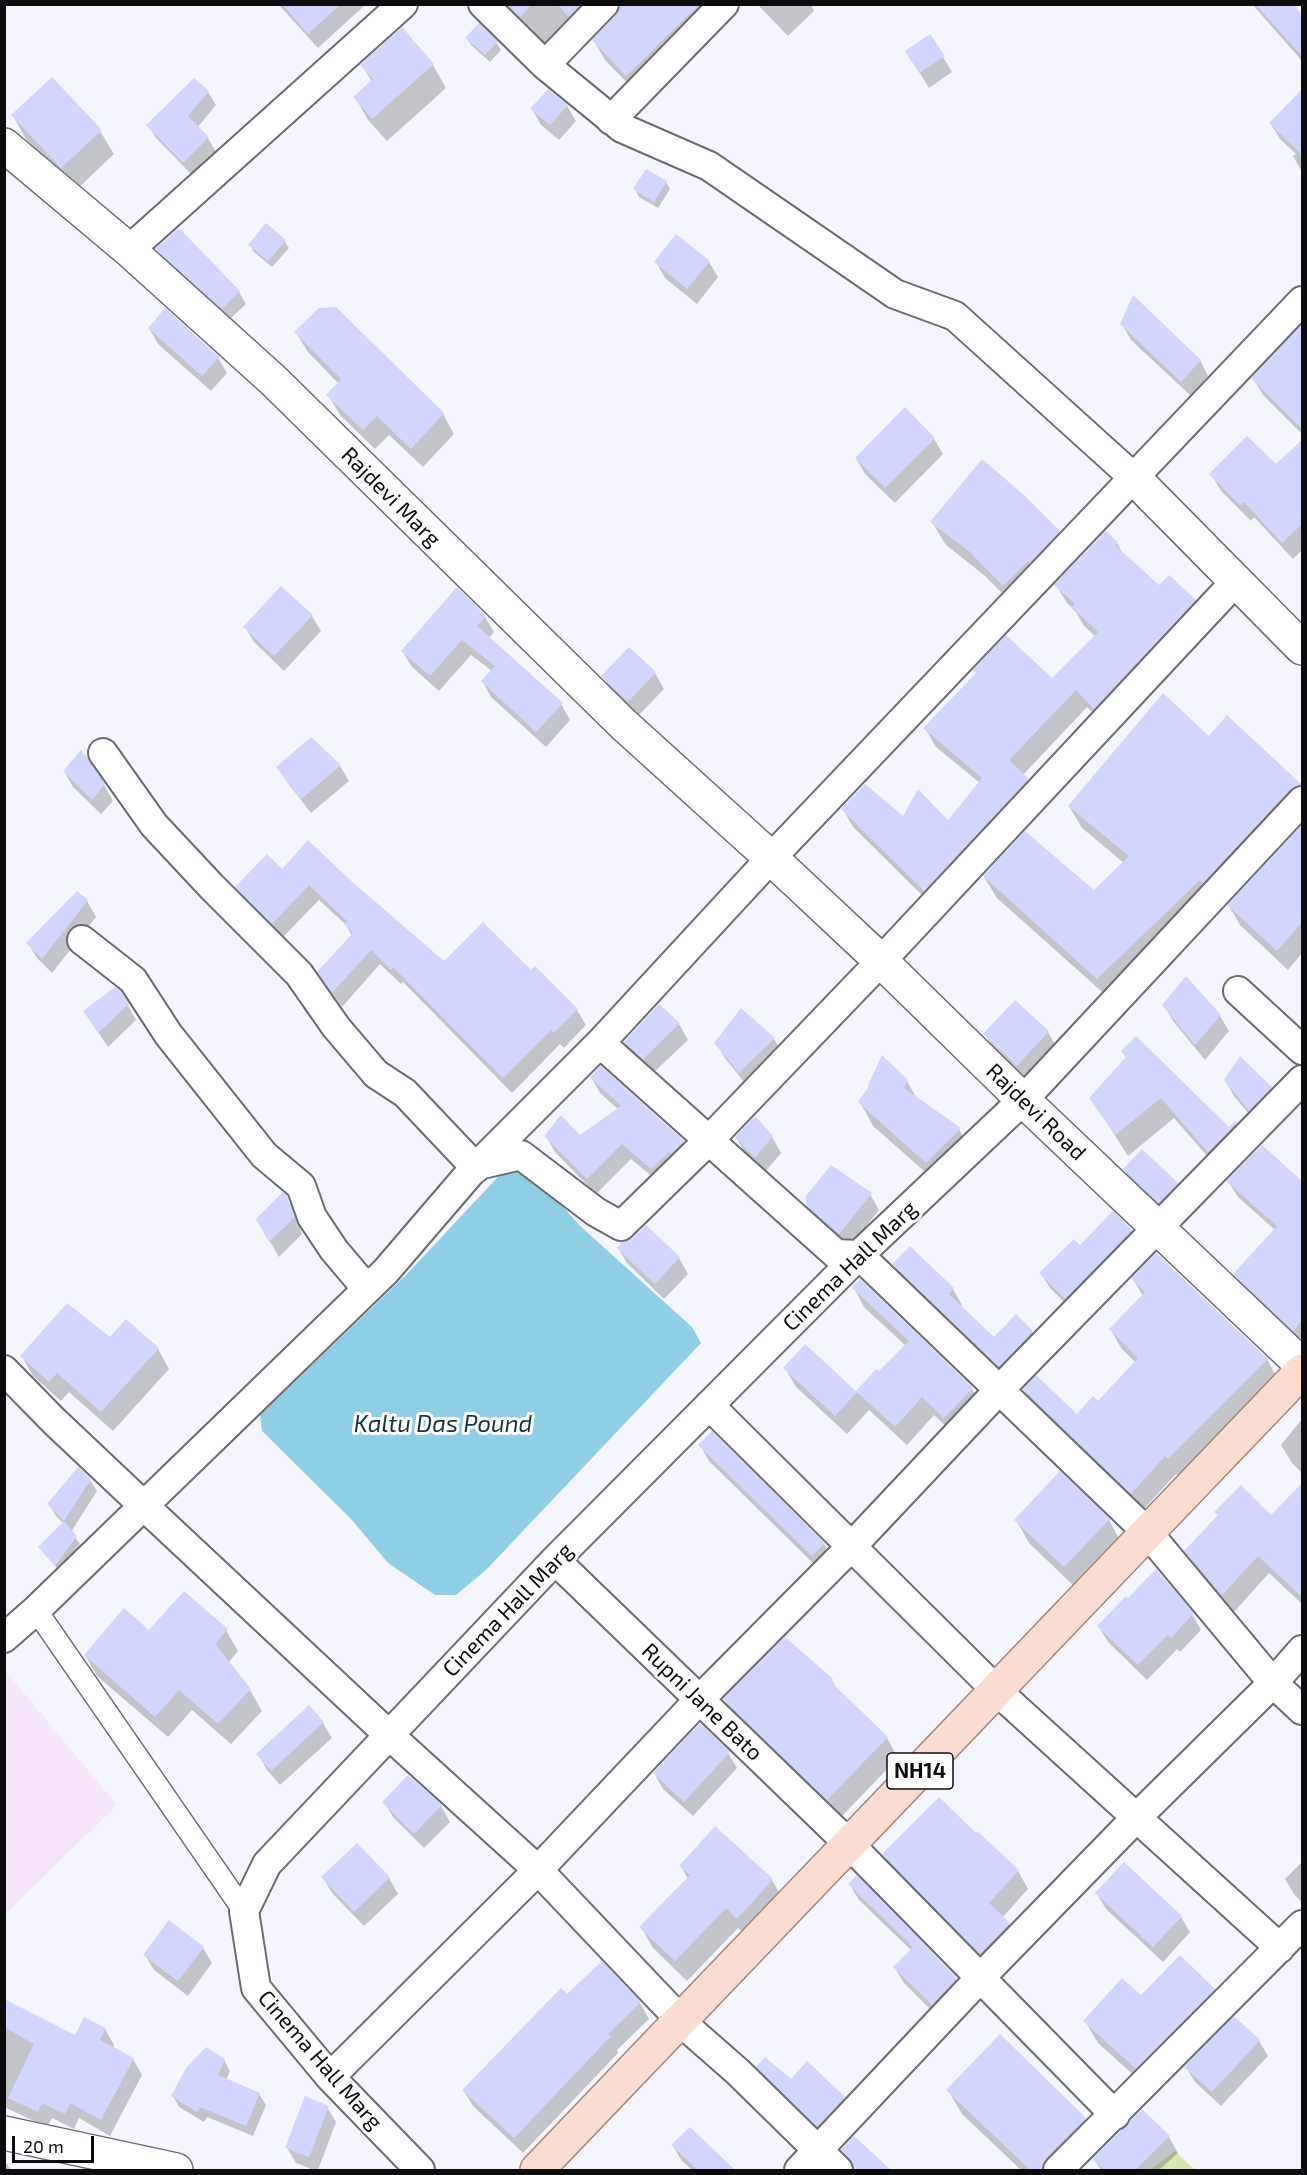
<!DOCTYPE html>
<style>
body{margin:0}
#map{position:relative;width:1307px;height:2175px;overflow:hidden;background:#f4f5fd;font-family:"Exo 2",sans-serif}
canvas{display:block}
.frame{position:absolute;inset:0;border:6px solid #0c0c0e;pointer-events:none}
.scale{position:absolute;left:12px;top:2136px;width:82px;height:27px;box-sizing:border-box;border:3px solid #0c0c0e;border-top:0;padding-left:8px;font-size:18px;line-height:21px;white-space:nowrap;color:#0c0c0e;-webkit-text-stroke:4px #fff;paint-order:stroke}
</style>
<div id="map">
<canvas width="1307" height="2175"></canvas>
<div class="frame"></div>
<div class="scale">20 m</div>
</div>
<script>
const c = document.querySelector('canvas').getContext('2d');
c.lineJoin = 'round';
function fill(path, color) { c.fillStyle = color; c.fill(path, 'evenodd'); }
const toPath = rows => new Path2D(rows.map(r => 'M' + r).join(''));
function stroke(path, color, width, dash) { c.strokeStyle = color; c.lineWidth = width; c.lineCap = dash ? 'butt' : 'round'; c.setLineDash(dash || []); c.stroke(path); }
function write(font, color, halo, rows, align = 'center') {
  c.font = font + ' "Exo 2",sans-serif'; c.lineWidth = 6; c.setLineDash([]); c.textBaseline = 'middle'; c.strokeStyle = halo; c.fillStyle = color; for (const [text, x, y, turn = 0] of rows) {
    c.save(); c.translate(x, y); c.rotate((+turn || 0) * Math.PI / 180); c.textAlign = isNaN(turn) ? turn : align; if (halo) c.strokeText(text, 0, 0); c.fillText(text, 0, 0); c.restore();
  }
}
const education = toPath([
 [4,1669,117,1805,5,1914,4,1914]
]);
const green = toPath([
 [1175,2151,1195,2170,1150,2170]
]);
const water = toPath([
 [525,1163,579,1225,692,1327,701,1343,486,1570,456,1595,435,1595,388,1563,352,1520,262,1431,260,1415,407,1274,509,1165]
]);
const shadow = toPath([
 [278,4,366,4,318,48],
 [499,4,585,4,548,48],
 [627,4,708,4,638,94,605,60,594,41],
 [757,4,811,4,814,11,788,36],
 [1252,4,1291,4,1302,17,1302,61],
 [467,38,496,42,501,50,490,62,471,45],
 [943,57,952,72,929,88,916,67],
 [362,65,433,65,446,88,387,141,368,120,355,97,372,82],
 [208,92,216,105,197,128,208,138,216,152,192,175,156,138,148,125],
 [1294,99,1302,107,1302,172,1293,156,1296,154,1280,139,1271,124],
 [567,106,576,121,559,140,541,125,532,109],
 [13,116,100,131,114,154,75,191,26,139],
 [666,182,670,189,658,208,639,197,635,189],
 [178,230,239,292,246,304,229,320,164,260,157,249],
 [284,241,289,248,272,267,254,252,250,245],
 [656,262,709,262,718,277,697,304,665,278],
 [1122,324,1200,360,1208,376,1191,396,1131,340],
 [149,328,218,358,227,373,211,391,158,344],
 [1302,328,1302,434,1263,395,1253,378],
 [296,333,443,414,454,434,423,467,389,435,375,449,340,415,328,395,339,384,308,352],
 [934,439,943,454,895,503,865,474,856,458],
 [1302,440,1302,550,1293,559,1254,517,1251,521,1221,491,1211,474,1277,467],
 [932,522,1058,532,1072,556,1017,608,984,575,946,545],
 [1117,543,1123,554,1159,587,1194,601,1205,619,1105,726,1087,707,1023,775,1038,798,935,908,853,827,843,809,903,819,949,822,980,783,936,747,925,728,1052,680,1096,637,1084,626,1076,612,1067,603,1056,585],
 [312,616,321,631,284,671,254,642,245,627],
 [485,617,494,632,489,638,561,704,570,720,546,747,491,697,483,682,492,671,471,655,439,691,412,667,403,652],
 [629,649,655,673,664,689,637,717,612,692,603,676],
 [1227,717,1302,785,1302,811,1110,999,997,898,984,877,1094,892,1124,863,1082,828,1069,806,1209,738],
 [340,766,349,781,311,813,287,782,278,767],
 [64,771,104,785,113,801,101,814,73,787],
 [1302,827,1302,953,1288,970,1240,925,1229,906],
 [282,871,349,882,444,963,531,972,577,1010,586,1025,564,1048,560,1044,512,1093,403,982,401,984,380,964,342,1007,328,987,352,936,346,925,319,900,282,938,246,902,237,887],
 [77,893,87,901,96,917,52,973,37,958,28,943],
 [127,1004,136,1020,108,1047,85,1012],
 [1164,1005,1220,1016,1229,1031,1205,1060,1173,1021],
 [659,1006,679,1024,688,1040,652,1074,634,1058,625,1042],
 [741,1010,774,1039,783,1054,748,1087,725,1058,716,1043],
 [1048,1032,1057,1048,1027,1080,994,1050,985,1034],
 [1122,1051,1229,1129,1235,1124,1248,1145,1221,1172,1174,1118,1128,1156,1091,1098,1127,1059],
 [591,1077,683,1142,692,1157,661,1184,631,1159,596,1194,555,1152,546,1136,580,1137,619,1110,600,1093],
 [1225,1080,1271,1088,1280,1103,1258,1125,1234,1096],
 [907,1081,917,1099,959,1129,973,1153,940,1185,873,1126,860,1102],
 [736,1137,772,1137,781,1153,765,1172,745,1153],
 [1262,1147,1302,1183,1302,1345,1244,1290,1235,1274,1275,1230,1238,1197,1228,1181],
 [1125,1169,1177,1184,1186,1200,1168,1218,1133,1185],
 [870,1194,879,1210,848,1249,816,1220,807,1204],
 [286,1197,295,1213,302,1234,279,1257,257,1219],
 [1113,1213,1131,1231,1140,1246,1075,1313,1050,1288,1041,1273,1080,1247],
 [646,1227,679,1258,688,1274,664,1299,627,1263,618,1248,633,1239],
 [911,1248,953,1289,962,1305,960,1307,994,1339,1016,1316,1032,1332,1041,1348,1008,1381,903,1280,894,1265],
 [1133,1279,1267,1359,1277,1378,1180,1477,1176,1474,1142,1511,1035,1408,1024,1390,1077,1416,1098,1404,1136,1363,1121,1348,1111,1330,1143,1296],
 [860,1281,972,1389,983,1408,956,1436,934,1415,907,1445,869,1410,847,1434,796,1387,785,1368,856,1393,876,1371,879,1374,906,1346,864,1307,854,1288],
 [110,1339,158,1349,169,1369,113,1431,69,1392,61,1401,33,1376,22,1356],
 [1302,1419,1302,1473,1292,1463,1281,1445],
 [700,1445,824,1544,832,1560,821,1571,709,1461],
 [1060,1474,1109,1520,1122,1544,1078,1590,1029,1543,1016,1520],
 [90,1480,97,1491,71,1532,80,1544,60,1572,40,1547,64,1524,56,1516,49,1504],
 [1186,1551,1288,1551,1302,1565,1302,1604,1269,1573,1233,1613,1197,1569],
 [1192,1614,1201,1630,1180,1652,1177,1649,1147,1680,1108,1642,1099,1627],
 [226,1630,238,1651,228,1663,250,1690,262,1711,231,1744,192,1710,168,1737,97,1676,85,1655,150,1633],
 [832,1680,838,1691,887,1738,898,1758,839,1819,736,1719,725,1700],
 [309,1707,323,1723,332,1738,280,1785,267,1770,258,1754],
 [728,1753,737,1768,693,1816,663,1789,654,1773],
 [409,1777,441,1806,450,1822,424,1848,393,1817,384,1802],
 [715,1828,772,1880,784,1901,750,1938,738,1928,687,1981,653,1948,641,1927,688,1879,681,1866],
 [977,1833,1018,1871,1028,1889,1002,1918,1009,1924,1019,1943,991,1971,894,1873,884,1854],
 [357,1845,389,1878,398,1894,364,1926,332,1893,323,1877],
 [1302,1862,1302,1903,1294,1894,1285,1879],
 [857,1877,956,1979,965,1994,941,2020,904,1983,895,1968,912,1951,859,1900,850,1885],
 [1097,1894,1181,1917,1190,1932,1163,1962,1106,1909],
 [203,1948,212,1963,188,1996,154,1970,145,1955],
 [1214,1989,1227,2011,1149,2089,1098,2043,1085,2021,1141,1997],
 [567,1996,640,2003,649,2019,617,2050,618,2053,523,2153,473,2106,464,2091],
 [4,2001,76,2037,105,2029,114,2045,113,2049,133,2059,142,2075,110,2136,79,2118,74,2129,52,2118,47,2127,4,2107],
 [1000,2036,1085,2119,1099,2142,1071,2170,1021,2170,962,2114,948,2090],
 [1259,2041,1268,2056,1221,2106,1195,2082,1186,2067],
 [224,2060,230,2071,226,2080,259,2094,266,2105,253,2136,207,2117,204,2122,179,2107,173,2096],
 [758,2067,791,2081,844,2098,853,2113,827,2141,767,2083],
 [327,2107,336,2122,318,2170,314,2170,296,2163,287,2148],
 [1169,2137,1178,2153,1159,2170,1101,2170,1094,2159],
 [854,2138,888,2170,855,2170,843,2150],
 [673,2146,724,2162,729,2170,692,2170,682,2161],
 [4,2163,7,2164,11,2170,4,2170]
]);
const building = toPath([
 [282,4,341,4,308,34],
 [507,4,532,4,520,17],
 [557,4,581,4,569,17],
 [620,4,700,4,626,76,592,40,616,15],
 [1255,4,1293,4,1302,15,1302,56],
 [479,23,498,41,485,55,465,38],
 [402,27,434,64,372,119,353,97,373,79,360,65],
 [930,34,945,56,919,73,905,51],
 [52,77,102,130,61,168,11,115],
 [194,78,209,91,188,116,209,137,183,163,146,125],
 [548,89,568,105,550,125,530,109],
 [1302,89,1302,155,1269,123],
 [646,169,667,181,654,202,633,189],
 [266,223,286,240,268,261,248,245],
 [179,228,240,291,222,309,155,249],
 [676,234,710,261,687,289,654,262],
 [1133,295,1201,360,1181,382,1120,324],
 [336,307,444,413,411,449,377,416,363,430,326,395,341,379,294,332,319,308],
 [165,308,219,357,202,376,148,328],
 [1302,324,1302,429,1251,378],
 [905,407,935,438,885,488,855,458],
 [1247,436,1276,464,1302,440,1302,524,1282,543,1244,502,1240,505,1209,474],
 [982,459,1025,496,1060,531,1030,563,1028,561,1003,586,969,551,930,522],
 [1106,531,1118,542,1115,545,1159,585,1169,575,1196,600,1094,709,1076,690,1009,760,1029,779,924,891,841,809,865,784,903,816,918,789,948,820,982,778,923,728,976,673,973,670,1006,635,1052,678,1098,632,1072,607,1075,604,1054,585],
 [281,586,313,615,274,656,243,627],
 [457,587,486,616,477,626,563,703,536,732,481,681,495,666,462,640,430,676,401,651],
 [629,647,656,672,628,702,601,676],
 [1163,693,1209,736,1227,715,1302,785,1297,785,1290,790,1203,883,1200,880,1097,979,983,876,1025,831,1094,890,1129,856,1068,806],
 [311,737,341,765,301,799,276,767],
 [81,750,87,757,105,784,92,800,63,771],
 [1302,825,1302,922,1277,951,1227,905],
 [308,840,350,880,444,961,483,922,531,970,535,966,578,1009,554,1033,551,1030,503,1078,393,967,391,970,371,950,332,993,317,972,353,933,344,924,347,921,309,885,272,924,235,887,267,854,282,869],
 [77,891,88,900,42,959,26,943],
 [1186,976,1221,1015,1195,1045,1162,1005],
 [115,987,121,991,129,1004,98,1033,83,1011],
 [1015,1000,1049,1031,1017,1066,983,1034],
 [659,1004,680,1023,643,1059,624,1042],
 [741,1008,775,1038,739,1073,714,1043],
 [1136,1036,1229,1127,1235,1121,1237,1123,1208,1152,1161,1098,1115,1135,1089,1098,1126,1057,1121,1051],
 [882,1055,908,1080,904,1088,961,1128,926,1163,858,1102,869,1086,868,1085],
 [1240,1056,1272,1087,1249,1111,1224,1080],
 [601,1066,684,1141,671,1154,669,1152,651,1169,622,1144,587,1179,544,1136,561,1115,580,1135,621,1106,590,1077],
 [755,1116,773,1136,755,1158,735,1137],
 [1262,1145,1302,1181,1302,1321,1293,1331,1233,1274,1277,1226,1226,1181],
 [1142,1149,1178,1183,1159,1203,1123,1169],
 [831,1165,872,1193,839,1234,806,1205,806,1196],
 [283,1192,287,1196,295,1217,269,1242,256,1219],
 [1113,1211,1132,1230,1065,1299,1039,1273,1074,1239,1080,1245],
 [646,1225,680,1257,655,1284,617,1248,622,1242,633,1238],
 [910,1246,954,1288,949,1294,994,1337,1016,1314,1033,1331,999,1367,892,1264],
 [1156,1253,1268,1359,1168,1459,1165,1456,1131,1494,1023,1389,1036,1375,1077,1414,1093,1396,1098,1401,1138,1358,1109,1329,1145,1292,1131,1278],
 [860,1279,973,1388,944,1418,922,1397,895,1427,857,1392,835,1416,783,1368,805,1344,856,1391,876,1369,879,1371,909,1341,852,1288],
 [67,1303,110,1337,126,1319,159,1348,101,1412,57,1373,49,1382,20,1356],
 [712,1431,825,1543,812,1556,698,1445],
 [78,1467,91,1479,64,1521,47,1504],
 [1060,1471,1110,1519,1064,1567,1014,1520],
 [1302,1483,1302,1597,1258,1556,1222,1595,1184,1551,1218,1515,1214,1512,1241,1485,1271,1515],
 [64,1521,77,1536,55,1566,38,1547],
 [1156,1569,1194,1613,1171,1638,1168,1635,1138,1665,1097,1626,1126,1596,1128,1598],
 [184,1591,228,1629,215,1644,251,1689,218,1724,179,1690,155,1717,84,1655,124,1608,149,1630],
 [785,1637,833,1679,831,1682,888,1737,827,1800,723,1699],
 [309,1705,324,1722,271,1771,256,1754],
 [700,1723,730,1752,684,1802,653,1773],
 [408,1775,442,1805,414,1834,382,1802],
 [939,1797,976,1833,977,1831,1019,1870,989,1903,1010,1923,980,1954,882,1854],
 [715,1826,773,1879,737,1919,726,1908,675,1961,639,1927,690,1875,679,1866],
 [357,1843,390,1877,354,1912,321,1877],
 [1124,1862,1182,1916,1153,1947,1095,1893],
 [857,1875,957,1978,932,2005,893,1967,913,1947,848,1884],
 [169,1920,204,1947,178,1981,143,1955],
 [1180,1955,1215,1989,1136,2069,1083,2021,1122,1978,1141,1995],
 [602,1961,641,2002,608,2034,611,2036,514,2138,462,2090,561,1988,567,1994],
 [4,1999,75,2035,84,2017,106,2028,100,2040,134,2058,101,2120,70,2103,65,2114,42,2103,38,2112,8,2098,34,2044,4,2027],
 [1234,2016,1260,2040,1212,2092,1184,2067],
 [1000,2034,1086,2118,1046,2158,1042,2170,1030,2170,946,2090],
 [206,2047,225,2059,218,2075,260,2093,246,2126,200,2107,197,2112,171,2096,186,2068],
 [765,2057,791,2079,807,2061,845,2097,817,2127,756,2067],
 [305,2096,329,2106,309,2157,285,2148],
 [1142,2109,1170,2136,1135,2170,1104,2170,1092,2159],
 [690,2127,735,2170,698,2170,671,2145],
 [854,2136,891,2170,854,2170,850,2159,841,2150]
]);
const pedestrian = toPath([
 [36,1610,244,1911]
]);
const minor = toPath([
 [483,4,545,65,622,128,709,166,895,294,955,316,1133,477],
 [545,65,604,4],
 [611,120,724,4],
 [129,250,403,4],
 [103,753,154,825,212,887,299,974,336,1027,376,1074,405,1093,476,1168],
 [82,940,133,980,168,1034,264,1155,301,1186,312,1217,334,1250,367,1289],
 [1238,991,1302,1050],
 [600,1043,836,1254,859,1255,1148,1533,1273,1683,1302,1710],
 [478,1165,521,1155,596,1212,621,1226,709,1140,881,961,1236,581],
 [4,1370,54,1421,143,1505,389,1735,538,1870,689,2029,738,2072,838,2170],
 [709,1405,997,1691,1280,1948],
 [555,1560,850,1845,1115,2115],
 [4,1638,36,1610,386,1271,470,1173,600,1043,771,858,1302,301],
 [330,2077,538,1870,699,1700,852,1546,1000,1389,1302,1080],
 [420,2170,330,2077,256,1988,244,1911,267,1864,555,1560,859,1255,1023,1100,1302,801],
 [799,2170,981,1977,1137,1817,1273,1683,1302,1650],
 [1058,2170,1302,1925]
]);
const secondary = toPath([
 [4,145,129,250,274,381,623,724,771,858,881,961,1023,1100,1302,1365],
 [1133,477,1302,648],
 [4,2133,176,2170]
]);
const primary = toPath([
 [537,2170,1302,1371]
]);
const shields = [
 [920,1771,66]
];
const shieldNames = [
 ["NH14",920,1771]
];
const streetNames = [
 ["Rajdevi Marg",391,497,45],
 ["Rajdevi Road",1036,1112,44],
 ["Cinema Hall Marg",850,1266,-44],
 ["Cinema Hall Marg",508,1610,-46],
 ["Rupni Jane Bato",702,1702,44],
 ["Cinema Hall Marg",320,2060,49]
];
const waterNames = [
 ["Kaltu Das Pound",443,1424]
];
fill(education, '#f5e6f9');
fill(green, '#d8e6b2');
fill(water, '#90cee5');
fill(shadow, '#0003');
fill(building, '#d2d5fe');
stroke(pedestrian, '#6b6b72', 24);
stroke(minor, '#6b6b72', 32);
stroke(secondary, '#6b6b72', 36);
stroke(primary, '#a58477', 36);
stroke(pedestrian, '#fff', 21);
stroke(minor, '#fff', 28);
stroke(secondary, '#fff', 33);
stroke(primary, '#fadcd0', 33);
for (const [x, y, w] of shields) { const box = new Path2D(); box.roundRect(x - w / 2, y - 18, w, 36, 4.5); c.fillStyle = '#fff'; c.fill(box); stroke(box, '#0c0c0e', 1.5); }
write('bold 21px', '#0c0c0e', null, shieldNames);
write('22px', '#0c0c0e', '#fff', streetNames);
write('italic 24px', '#17353f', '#fff', waterNames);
</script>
